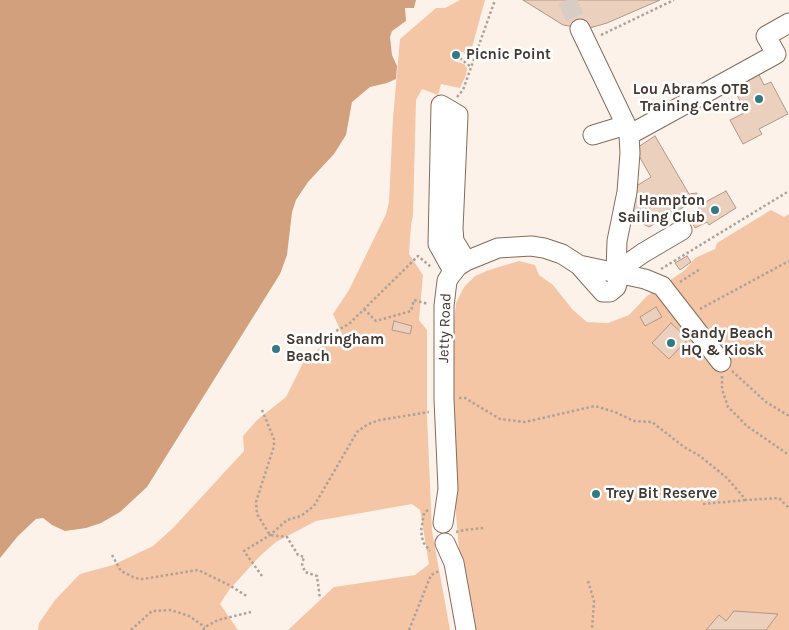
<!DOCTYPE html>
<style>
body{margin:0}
canvas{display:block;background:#fdf2ea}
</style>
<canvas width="789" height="630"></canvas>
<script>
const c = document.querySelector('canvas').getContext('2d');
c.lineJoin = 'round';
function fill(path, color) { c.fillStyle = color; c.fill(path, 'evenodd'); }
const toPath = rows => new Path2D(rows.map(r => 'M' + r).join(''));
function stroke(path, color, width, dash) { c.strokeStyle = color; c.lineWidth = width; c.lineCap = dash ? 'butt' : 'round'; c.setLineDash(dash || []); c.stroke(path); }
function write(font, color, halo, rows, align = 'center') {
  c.font = font + ' Karla,sans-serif'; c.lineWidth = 5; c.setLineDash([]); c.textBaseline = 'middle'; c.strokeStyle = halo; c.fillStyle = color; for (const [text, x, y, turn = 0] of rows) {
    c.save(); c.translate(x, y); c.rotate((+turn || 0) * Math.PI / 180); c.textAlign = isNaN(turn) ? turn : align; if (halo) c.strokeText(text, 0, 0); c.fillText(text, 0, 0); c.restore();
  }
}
const green = toPath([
 [460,0,485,0,468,62,465,58,465,54,463,52,453,51,450,54,454,61,464,64,467,68,466,75,460,88,441,84,438,95,422,89,416,100,413,216,411,225,409,254,423,275,419,320,427,330,427,415,432,531,450,630,288,630,334,587,415,575,429,564,420,510,412,504,316,521,276,542,260,556,229,590,220,604,238,630,38,630,39,623,55,600,80,574,113,565,153,546,173,528,244,451,243,436,257,420,286,397,304,361,334,336,342,334,333,314,349,290,386,214,389,202,393,118,400,39,436,8,445,8],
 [771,210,784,217,789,214,789,630,473,630,460,561,454,491,451,353,456,303,464,287,475,276,489,270,519,261,535,265,539,275,553,285,573,310,587,322,608,323,629,315,647,296,685,270,695,258,715,249,717,243]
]);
const water = toPath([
 [0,0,416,0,414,8,405,8,406,21,392,31,390,37,392,55,397,66,396,79,387,83,370,87,352,102,346,135,334,154,308,182,296,200,292,212,287,255,280,274,147,487,120,512,101,523,86,528,65,531,52,525,43,518,36,519,18,536,0,558]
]);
const building = toPath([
 [523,0,660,0,607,23,586,29,563,25,523,0],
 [758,73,764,85,771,82,788,114,759,129,762,134,743,144,730,120,746,112,732,86,758,73],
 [655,136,689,194,697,193,696,200,649,227,634,219,633,188,651,177,635,149,655,136],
 [726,191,736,208,709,225,707,222,695,228,688,215,699,209,698,206,726,191],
 [687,256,691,262,680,270,675,263,687,256],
 [656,307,662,317,645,326,640,317,656,307],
 [394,321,412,326,410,334,392,330,394,321],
 [671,323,688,339,669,359,652,343,671,323],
 [734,611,778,614,766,630,706,630,719,615,726,621,734,611]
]);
const minorTunnel = toPath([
 [567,0,580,29]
]);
const path = toPath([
 [601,35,674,0],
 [456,55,471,67],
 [457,97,463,90,495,0],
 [661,269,789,191],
 [680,282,700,269],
 [364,309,376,321,411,311,414,300,428,304],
 [700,309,789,261],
 [323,338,349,324,418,256,431,267],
 [732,371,766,402,789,416],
 [722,376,722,389,728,407,747,426,789,455],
 [459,398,465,398,500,419,525,422,595,406,615,412,634,421,652,422,684,447,700,456,727,478,746,500,779,498,789,508],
 [262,410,274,439,274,446,256,502,257,514,270,535,287,537,298,555,304,557,302,564,305,572,317,576,320,599],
 [703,504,746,500],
 [428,510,424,513,421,531,423,542,430,551],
 [456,532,464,530,484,528],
 [112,555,121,571,135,578,143,579,198,570,229,585,248,597],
 [262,576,244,551,270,535,287,520,301,516,314,506,357,432,368,424,380,420,429,412],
 [588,581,594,601,592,630],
 [131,630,152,611,171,610,189,616,205,627],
 [203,630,205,627,218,620,251,612],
 [409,630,431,575,439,571]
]);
const minor = toPath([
 [593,135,626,125],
 [629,135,776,54,766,36,789,23],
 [579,265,603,292,610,292,616,287,618,280,616,272,617,241,627,192,630,153,629,135,626,125,580,29],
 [453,271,438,244,441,105,458,115,453,229,454,241,466,261],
 [616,272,643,253,682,230],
 [443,523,448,489,444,399,444,306,447,281,450,276,458,266,466,261,498,248,531,246,544,248,562,254,579,265,645,279,662,286,721,362],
 [445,543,454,563,466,630]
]);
const markers = [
 [456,55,5,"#327983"],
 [759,99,5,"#327983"],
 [715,210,5,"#327983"],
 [671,343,5,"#327983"],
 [276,349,5,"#327983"],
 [596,494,5,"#327983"]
];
const poiNames = [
 ["Picnic Point",466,55],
 ["Lou Abrams OTB",749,90,"right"],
 ["Training Centre",749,107,"right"],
 ["Hampton",705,201,"right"],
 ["Sailing Club",705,218,"right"],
 ["Sandy Beach",681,334],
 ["HQ & Kiosk",681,351],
 ["Sandringham",286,340],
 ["Beach",286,357],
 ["Trey Bit Reserve",606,494]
];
const streetNames = [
 ["Jetty Road",445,328,-88]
];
fill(green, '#f4c6a6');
fill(water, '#d2a07c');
fill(building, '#ebd0bd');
stroke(building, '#b19785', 1);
stroke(minorTunnel, '#d8cdc5', 19, [19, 9]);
stroke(minor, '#836b5a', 21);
stroke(path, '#ada29a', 2.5, [2.5, 2.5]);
stroke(minor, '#fff', 19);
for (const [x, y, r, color] of markers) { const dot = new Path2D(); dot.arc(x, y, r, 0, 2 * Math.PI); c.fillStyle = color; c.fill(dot); stroke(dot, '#fff', 2); }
write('bold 15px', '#433831', '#fff', poiNames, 'left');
write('15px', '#433831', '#fff', streetNames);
</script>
